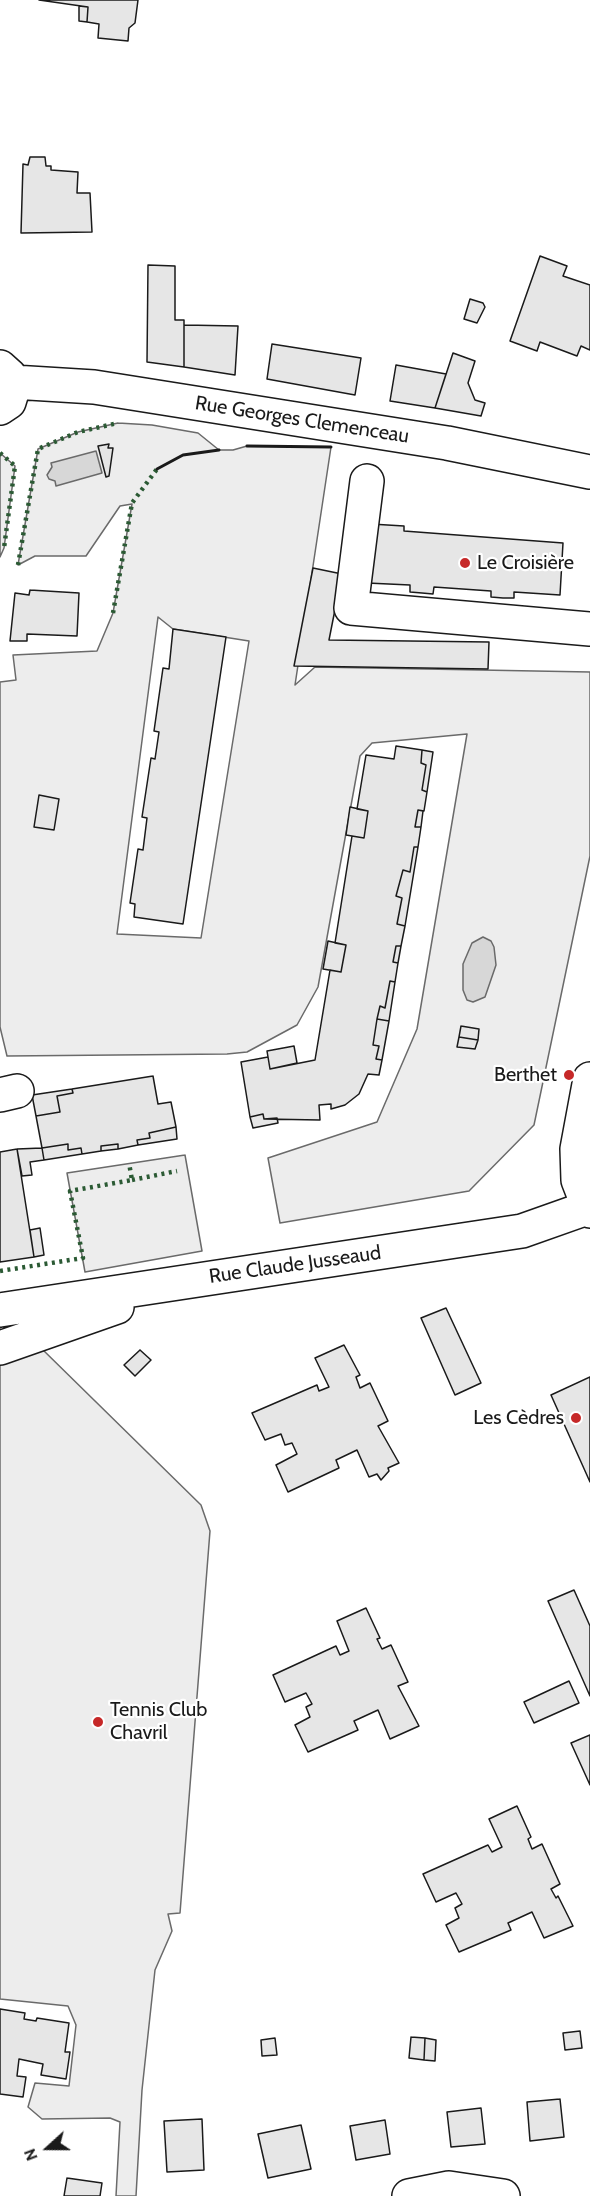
<!DOCTYPE html>
<meta charset="utf-8">
<style>
body{margin:0}
#map{position:relative;width:590px;height:2196px;overflow:hidden;background:#fff;font-family:Cabin,sans-serif}
canvas{display:block}
.north{position:absolute;left:18px;top:2118px;width:60px;height:60px;-webkit-text-stroke:4px #fff;paint-order:stroke;rotate:249deg;font-size:16px;font-weight:700;line-height:24px;text-align:center;color:#1a1a1a}
.north::after{content:'';display:block;margin:auto;width:21px;height:27px;background:#1a1a1a;clip-path:polygon(50% 0,100% 100%,50% 72%,0 100%)}
</style>
<div id="map">
<canvas width="590" height="2196"></canvas>
<div class="north">N</div>
</div>
<script>
const c = document.querySelector('canvas').getContext('2d');
c.lineJoin = 'round';
function fill(path, color) { c.fillStyle = color; c.fill(path, 'evenodd'); }
const toPath = rows => new Path2D(rows.map(r => 'M' + r).join(''));
function stroke(path, color, width, dash) { c.strokeStyle = color; c.lineWidth = width; c.lineCap = dash ? 'butt' : 'round'; c.setLineDash(dash || []); c.stroke(path); }
function write(font, color, halo, rows, align = 'center') {
  c.font = font + ' Cabin,sans-serif'; c.lineWidth = 4.5; c.setLineDash([]); c.textBaseline = 'middle'; c.strokeStyle = halo; c.fillStyle = color; for (const [text, x, y, turn = 0] of rows) {
    c.save(); c.translate(x, y); c.rotate((+turn || 0) * Math.PI / 180); c.textAlign = isNaN(turn) ? turn : align; if (halo) c.strokeText(text, 0, 0); c.fillText(text, 0, 0); c.restore();
  }
}
const built = toPath([
 [118,423,152,425,198,433,219,450,233,450,247,446,331,447,295,685,315,667,590,672,590,856,534,1125,469,1191,280,1223,268,1158,377,1122,417,1029,467,734,372,743,360,756,318,987,297,1025,247,1052,227,1054,7,1056,0,1027,0,682,16,680,13,655,97,651,113,613,132,504,120,506,86,556,35,556,18,565,38,449,78,432,118,423],
 [158,617,173,629,249,641,201,938,117,934,158,617],
 [0,453,15,466,4,548,0,557,0,453],
 [185,1155,202,1251,85,1272,67,1173,185,1155],
 [95,1305,42,1349,201,1505,210,1531,180,1913,168,1914,172,1931,155,1970,142,2090,136,2196,116,2196,120,2122,110,2118,42,2119,28,2107,35,2083,69,2086,76,2025,68,2006,0,1999,0,1323,95,1305]
]);
const water = toPath([
 [96,451,102,473,56,486,55,481,49,479,47,475,52,467,51,463,96,451],
 [483,937,491,941,494,947,496,965,485,997,473,1002,467,1000,463,990,463,964,472,943,483,937]
]);
const building = toPath([
 [39,0,138,0,135,23,129,28,128,41,98,38,99,24,87,22,88,7,39,0],
 [79,6,88,7,87,22,79,21,79,6],
 [30,157,45,157,46,166,51,166,51,170,78,172,77,193,90,193,92,232,21,233,23,164,28,165,30,157],
 [540,256,567,266,563,276,590,285,590,350,581,346,577,356,540,342,537,351,510,341,540,256],
 [148,265,175,266,175,320,184,320,184,367,147,362,148,265],
 [470,299,483,303,485,307,477,323,464,319,470,299],
 [184,325,238,326,235,375,184,367,184,325],
 [272,344,361,358,355,395,267,379,272,344],
 [453,353,475,361,468,383,475,400,485,403,481,416,435,408,453,353],
 [396,365,446,374,435,408,390,401,396,365],
 [109,444,108,448,113,448,109,476,106,477,98,446,109,444],
 [371,524,404,526,404,531,563,543,560,595,514,592,514,598,503,598,491,597,491,591,434,587,433,594,422,593,410,592,410,585,367,583,371,524],
 [313,568,342,574,329,640,489,642,488,669,294,666,313,568],
 [30,590,79,593,77,636,27,634,27,641,10,641,15,593,29,595,30,590],
 [173,629,226,637,183,924,134,917,135,904,130,903,138,849,143,850,147,818,142,817,151,758,155,759,159,732,154,731,163,668,169,669,173,629],
 [396,746,422,750,421,763,426,765,422,790,427,792,424,811,418,810,415,827,421,827,418,847,414,847,410,872,403,870,396,896,402,898,397,924,405,926,401,946,396,946,393,962,398,963,395,982,390,981,385,1008,380,1006,377,1019,373,1045,379,1046,376,1059,382,1060,379,1075,368,1074,359,1094,345,1105,331,1109,331,1104,319,1105,320,1120,264,1119,263,1114,250,1117,241,1062,268,1057,270,1069,315,1060,330,970,341,972,346,945,335,943,352,836,364,838,368,811,357,809,366,755,394,759,396,746],
 [422,750,433,752,427,792,422,790,426,765,421,763,422,750],
 [39,795,59,799,54,830,34,827,39,795],
 [350,807,368,811,364,838,346,835,350,807],
 [418,810,423,811,421,827,415,827,418,810],
 [414,847,418,847,405,926,397,924,402,898,396,896,403,870,410,872,414,847],
 [328,941,346,945,341,972,323,969,328,941],
 [396,946,401,946,398,963,393,962,396,946],
 [390,981,395,982,389,1021,377,1019,380,1006,385,1008,390,981],
 [377,1019,389,1021,382,1060,376,1059,379,1046,373,1045,377,1019],
 [461,1026,479,1029,478,1040,459,1037,461,1026],
 [459,1037,478,1040,475,1049,457,1047,459,1037],
 [294,1046,297,1063,270,1069,267,1051,294,1046],
 [153,1076,158,1104,171,1102,176,1127,149,1133,150,1138,137,1140,138,1145,118,1149,118,1144,101,1146,101,1151,82,1154,81,1148,68,1150,68,1144,42,1148,36,1116,60,1112,57,1096,73,1093,72,1089,153,1076],
 [72,1089,73,1093,57,1096,60,1112,36,1116,32,1095,72,1089],
 [263,1114,264,1119,277,1118,278,1123,253,1128,250,1117,263,1114],
 [176,1127,177,1139,138,1145,137,1140,150,1138,149,1133,176,1127],
 [68,1144,68,1150,81,1148,82,1154,44,1160,42,1148,68,1144],
 [118,1144,118,1149,101,1151,101,1146,118,1144],
 [42,1148,44,1160,30,1162,32,1175,22,1176,17,1149,42,1148],
 [17,1149,34,1257,0,1262,0,1152,17,1149],
 [40,1228,44,1255,34,1257,30,1230,40,1228],
 [446,1308,481,1383,455,1395,421,1318,446,1308],
 [344,1345,360,1375,356,1377,360,1388,370,1383,388,1421,378,1426,399,1463,388,1468,389,1471,381,1480,377,1474,369,1477,357,1450,336,1460,339,1468,288,1492,276,1465,297,1454,292,1443,285,1445,281,1434,265,1440,252,1413,317,1385,319,1391,329,1387,315,1358,344,1345],
 [140,1350,151,1360,135,1376,124,1365,140,1350],
 [590,1377,590,1482,551,1395,590,1377],
 [574,1590,590,1626,590,1696,548,1601,574,1590],
 [366,1608,380,1638,377,1639,382,1649,391,1645,408,1682,398,1686,419,1726,390,1739,378,1710,354,1721,358,1730,308,1752,295,1725,310,1717,306,1707,312,1704,306,1693,285,1702,273,1675,336,1646,340,1655,349,1651,337,1621,366,1608],
 [569,1681,579,1703,534,1723,524,1702,569,1681],
 [590,1735,590,1785,571,1743,590,1735],
 [517,1806,531,1837,528,1839,532,1849,542,1844,560,1884,551,1889,556,1898,558,1896,573,1926,544,1938,532,1912,508,1923,511,1930,459,1952,446,1925,459,1918,455,1908,462,1904,456,1893,436,1902,423,1874,488,1845,492,1852,502,1847,489,1819,517,1806],
 [0,2009,25,2013,24,2019,36,2021,37,2018,69,2023,65,2052,70,2052,66,2079,41,2075,43,2064,19,2059,17,2076,26,2077,23,2097,0,2094,0,2009],
 [580,2031,582,2048,565,2050,563,2033,580,2031],
 [411,2037,425,2038,424,2060,409,2058,411,2037],
 [275,2038,277,2055,262,2056,261,2040,275,2038],
 [425,2038,436,2040,435,2061,424,2060,425,2038],
 [560,2099,564,2137,530,2141,527,2102,560,2099],
 [481,2108,485,2144,451,2147,447,2112,481,2108],
 [202,2119,204,2170,167,2172,164,2121,202,2119],
 [385,2120,390,2154,356,2160,350,2126,385,2120],
 [301,2125,311,2169,268,2178,258,2134,301,2125],
 [67,2178,102,2183,100,2196,64,2196,67,2178]
]);
const minor = toPath([
 [0,367,10,376,13,389,9,402,0,408],
 [13,382,94,387,447,443,590,472],
 [367,481,351,608,590,629],
 [590,1079,577,1149,578,1180,590,1211],
 [0,1095,17,1091],
 [0,1310,522,1231,587,1208],
 [0,1348,117,1307],
 [409,2196,449,2188,503,2196]
]);
const hedge = toPath([
 [0,453,15,466,4,548],
 [18,565,38,449,78,432,118,423],
 [113,613,132,503,157,469],
 [132,1180,177,1171],
 [0,1271,83,1258,70,1191,132,1180,129,1163]
]);
const wall = toPath([
 [247,446,331,447],
 [157,469,183,455,219,450]
]);
const markers = [
 [465,563,6,"#c62828"],
 [569,1075,6,"#c62828"],
 [576,1418,6,"#c62828"],
 [98,1722,6,"#c62828"]
];
const streetNames = [
 ["Rue Georges Clemenceau",302,420,9],
 ["Rue Claude Jusseaud",295,1265,-8]
];
const poiNames = [
 ["Le Croisière",477,563],
 ["Berthet",557,1075,"right"],
 ["Les Cèdres",564,1418,"right"],
 ["Tennis Club",110,1710],
 ["Chavril",110,1733]
];
fill(built, '#ededed');
stroke(built, '#6a6a6a', 1.5);
fill(water, '#d7d7d7');
stroke(water, '#6a6a6a', 1.5);
fill(building, '#e6e6e6');
stroke(building, '#1a1a1a', 1.5);
stroke(minor, '#1a1a1a', 36);
stroke(minor, '#fff', 33);
stroke(hedge, '#2b5a34', 4.5, [3, 4.5]);
stroke(wall, '#1a1a1a', 3);
for (const [x, y, r, color] of markers) { const dot = new Path2D(); dot.arc(x, y, r, 0, 2 * Math.PI); c.fillStyle = color; c.fill(dot); stroke(dot, '#fff', 2); }
write('20px', '#1a1a1a', '#fff', streetNames);
write('20px', '#1a1a1a', '#fff', poiNames, 'left');
</script>
